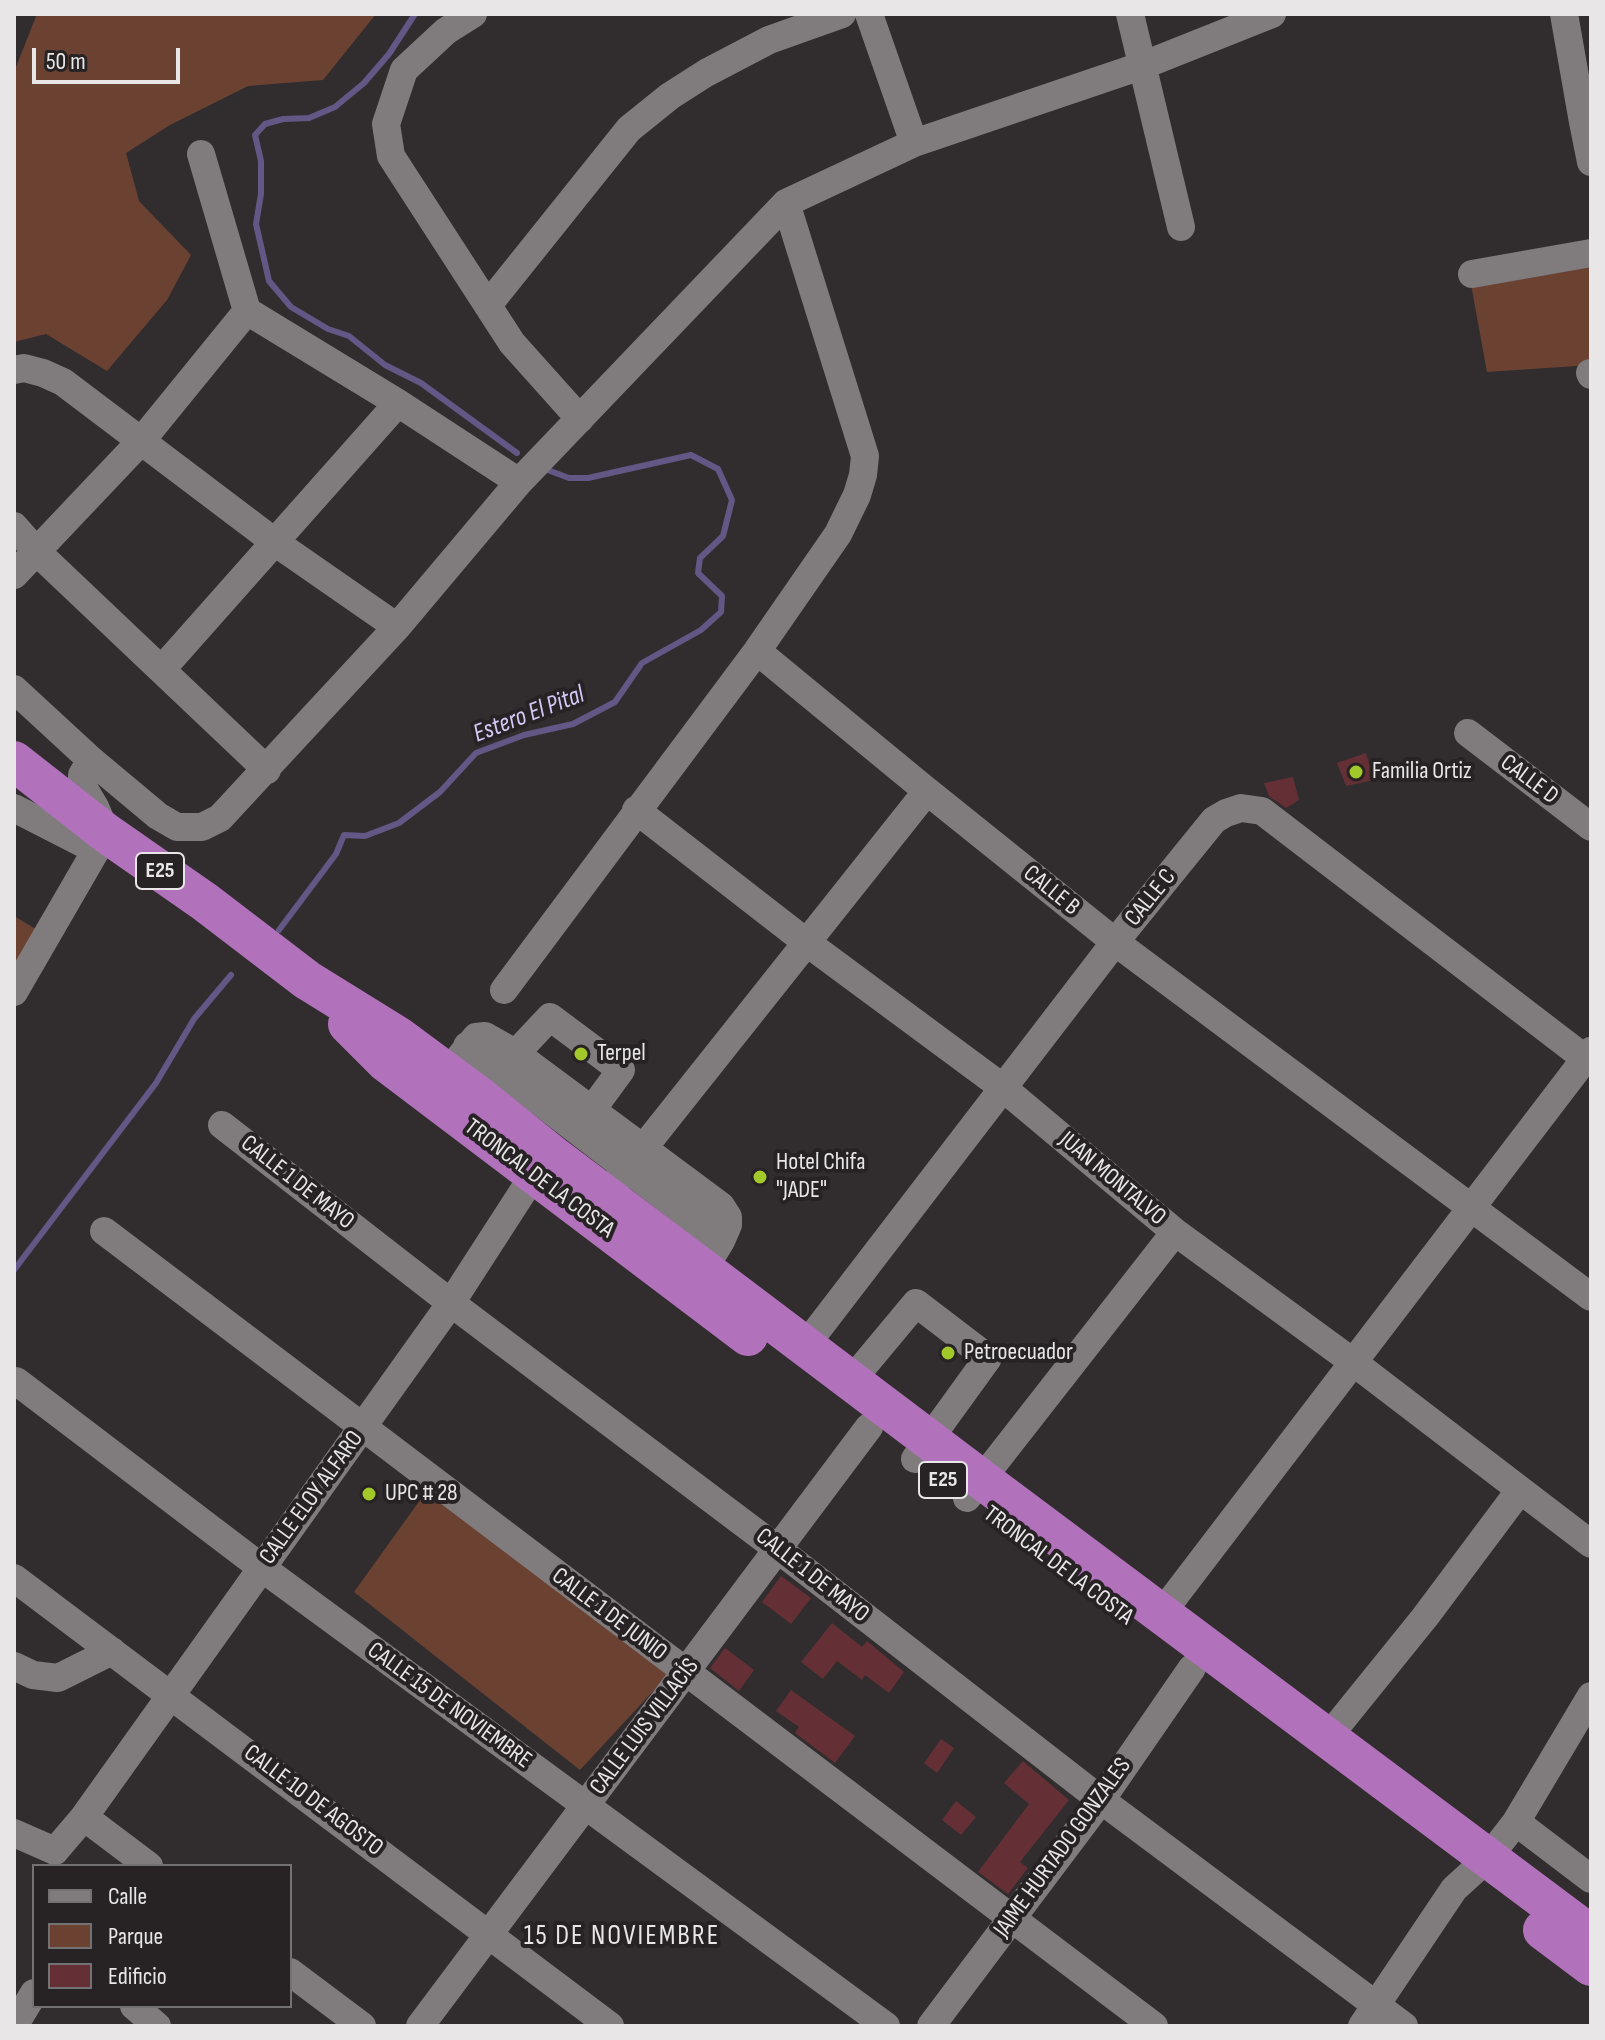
<!DOCTYPE html>
<meta charset="utf-8">
<style>
body{margin:0}
#map{position:relative;width:1605px;height:2040px;overflow:hidden;background:#312d2f;font-family:"Sofia Sans Condensed",sans-serif}
canvas{display:block}
.frame{position:absolute;inset:0;border:16px solid #e8e6e7;pointer-events:none}
.legend{position:absolute;left:32px;top:1864px;width:260px;height:144px;box-sizing:border-box;background:#272325;border:2px solid #747173;margin:0;padding:10px 14px;list-style:none;font-size:24px;color:#e8e6e7}
.legend li{display:flex;align-items:center;gap:16px;height:40px}
.legend b{width:40px;border:2px solid #747173}
.scale{position:absolute;left:32px;top:48px;width:148px;height:36px;box-sizing:border-box;border:4px solid #e8e6e7;border-top:0;padding-left:10px;font-size:24px;line-height:28px;white-space:nowrap;color:#e8e6e7;-webkit-text-stroke:6px #272325;paint-order:stroke}
</style>
<div id="map">
<canvas width="1605" height="2040"></canvas>
<div class="frame"></div>
<ul class="legend">
<li><b style="height:10px;background:#807c7e"></b>Calle</li>
<li><b style="height:22px;background:#6b4232"></b>Parque</li>
<li><b style="height:22px;background:#643035"></b>Edificio</li>
</ul>
<div class="scale">50 m</div>
</div>
<script>
const c = document.querySelector('canvas').getContext('2d');
c.lineJoin = 'round';
function fill(path, color) { c.fillStyle = color; c.fill(path, 'evenodd'); }
const toPath = rows => new Path2D(rows.map(r => 'M' + r).join(''));
function stroke(path, color, width, dash) { c.strokeStyle = color; c.lineWidth = width; c.lineCap = dash ? 'butt' : 'round'; c.setLineDash(dash || []); c.stroke(path); }
function write(font, color, halo, rows, align = 'center') {
  c.font = font + ' "Sofia Sans Condensed",sans-serif'; c.lineWidth = 8; c.setLineDash([]); c.textBaseline = 'middle'; c.strokeStyle = halo; c.fillStyle = color; for (const [text, x, y, turn = 0] of rows) {
    c.save(); c.translate(x, y); c.rotate((+turn || 0) * Math.PI / 180); c.textAlign = isNaN(turn) ? turn : align; if (halo) c.strokeText(text, 0, 0); c.fillText(text, 0, 0); c.restore();
  }
}
const green = toPath([
 [37,14,376,14,323,80,248,86,170,125,126,153,139,201,191,255,167,300,107,371,46,334,14,342,14,72],
 [1591,263,1591,365,1487,372,1470,279],
 [14,916,39,931,14,971],
 [428,1489,668,1675,580,1770,354,1592]
]);
const stream = toPath([
 [415,14,389,54,364,83,335,107,309,118,283,119,265,124,255,135,261,161,261,194,256,224,269,281,291,307,328,329,349,336,385,365,421,383,517,453],
 [279,930,336,854,344,835,365,836,399,823,440,792,476,753,524,735,573,724,615,702,642,663,701,630,721,612,722,596,698,573,700,558,723,536,732,500,718,469,691,455,588,478,569,478,545,469],
 [14,1270,156,1083,194,1019,231,975]
]);
const building = toPath([
 [1366,753,1374,780,1346,786,1337,763],
 [1293,777,1299,800,1286,808,1269,796,1264,783],
 [781,1576,811,1598,791,1624,762,1602],
 [832,1623,862,1647,867,1641,904,1672,889,1693,865,1675,862,1680,837,1661,823,1679,801,1662],
 [725,1648,754,1670,739,1691,710,1668],
 [791,1690,855,1736,835,1763,795,1733,799,1727,776,1711],
 [941,1739,954,1748,937,1773,924,1763],
 [1023,1761,1069,1800,1020,1862,1028,1868,1008,1894,978,1872,1029,1804,1004,1783],
 [956,1801,976,1817,961,1835,942,1820]
]);
const minor = toPath([
 [473,14,446,31,404,70,386,124,391,156,512,343,580,419],
 [869,14,914,143],
 [1130,14,1181,227],
 [1564,14,1583,122,1591,120],
 [1583,122,1591,162],
 [1472,274,1591,253],
 [488,305,629,129,670,96,706,73,769,40,842,14],
 [247,311,398,403],
 [14,370,24,368,43,373,63,382,276,543,397,627],
 [1590,373,1591,375],
 [14,526,36,551,267,770],
 [14,575,142,440,247,311,201,154],
 [757,651,927,791],
 [162,669,398,403,519,482],
 [14,689,91,760,158,816,177,827,202,827,220,818,397,627,519,482,786,203,914,143,1144,65,1272,14],
 [1468,733,1591,827],
 [14,808,96,850],
 [636,810,806,942,1002,1087,1175,1232,1353,1362,1591,1544],
 [504,990,757,651,838,534,857,495,863,475,865,456,786,203],
 [14,992,106,833,95,807,82,785,82,775,91,760],
 [467,1046,721,1241,713,1254],
 [503,1067,550,1017,621,1070,583,1122],
 [447,1073,476,1037,485,1036,515,1053,721,1206,728,1217,728,1225,721,1241],
 [222,1125,451,1303,779,1550,1101,1800,1404,2026],
 [606,1195,927,791,1115,942,1591,1297],
 [104,1231,1154,2026],
 [805,1346,1115,942,1214,820,1226,813,1241,808,1262,811,1591,1063],
 [16,1381,262,1568,886,2026],
 [851,1381,916,1303,988,1358,915,1459],
 [967,1498,1175,1232],
 [14,1578,610,2026],
 [1161,1614,1591,1051],
 [14,1666,33,1675,58,1678,112,1651],
 [1328,1737,1425,1617,1520,1490],
 [84,1817,149,1866],
 [1516,1822,1591,1879],
 [14,1833,55,1851],
 [55,1851,84,1817,451,1303,533,1176],
 [290,1972,362,2026],
 [134,2006,157,2026],
 [14,2026,34,1993],
 [420,2026,869,1427],
 [931,2026,1101,1800,1192,1668],
 [1362,2026,1454,1889,1488,1858,1516,1822,1591,1696]
]);
const highway = toPath([
 [14,761,106,833,205,902,307,980,399,1037,480,1097,556,1158,981,1479,1591,1935],
 [348,1024,386,1062,748,1336],
 [1543,1930,1591,1966]
]);
const markers = [
 [1356,772,8,"#a2c929"],
 [581,1054,8,"#a2c929"],
 [760,1177,8,"#a2c929"],
 [948,1353,8,"#a2c929"],
 [369,1494,8,"#a2c929"]
];
const shields = [
 [160,871,48],
 [943,1480,48]
];
const shieldNames = [
 ["E25",160,871],
 ["E25",943,1480]
];
const poiNames = [
 ["Familia Ortiz",1372,772],
 ["Terpel",597,1054],
 ["Hotel Chifa",776,1163],
 ["\"JADE\"",776,1191],
 ["Petroecuador",964,1353],
 ["UPC # 28",385,1494]
];
const streetNames = [
 ["CALLE D",1529,780,37],
 ["CALLE B",1051,891,39],
 ["CALLE C",1151,898,-51],
 ["TRONCAL DE LA COSTA",539,1179,37],
 ["JUAN MONTALVO",1112,1179,40],
 ["CALLE 1 DE MAYO",297,1183,38],
 ["CALLE ELOY ALFARO",312,1498,-54],
 ["TRONCAL DE LA COSTA",1058,1566,37],
 ["CALLE 1 DE MAYO",812,1576,38],
 ["CALLE 1 DE JUNIO",609,1615,37],
 ["CALLE 15 DE NOVIEMBRE",449,1706,36],
 ["CALLE LUIS VILLACÍS",645,1727,-53],
 ["CALLE 10 DE AGOSTO",313,1801,37],
 ["JAIME HURTADO GONZALES",1063,1848,-54]
];
const waterNames = [
 ["Estero El Pital",529,715,-21]
];
const quarterNames = [
 ["15 DE NOVIEMBRE",622,1937]
];
fill(green, '#6b4232');
stroke(stream, '#635786', 6);
fill(building, '#643035');
stroke(minor, '#807c7e', 28);
stroke(highway, '#b171bb', 40);
for (const [x, y, r, color] of markers) { const dot = new Path2D(); dot.arc(x, y, r, 0, 2 * Math.PI); c.fillStyle = color; c.fill(dot); stroke(dot, '#272325', 3); }
for (const [x, y, w] of shields) { const box = new Path2D(); box.roundRect(x - w / 2, y - 18, w, 36, 6); c.fillStyle = '#272325'; c.fill(box); stroke(box, '#e8e6e7', 2); }
write('bold 22px', '#e8e6e7', null, shieldNames);
write('24px', '#e8e6e7', '#272325', poiNames, 'left');
write('24px', '#e8e6e7', '#272325', streetNames);
write('italic 26px', '#d3c9f6', '#272325', waterNames);
c.letterSpacing = '2px';
write('28px', '#e8e6e7', '#272325', quarterNames);
c.letterSpacing = '0px';
</script>
